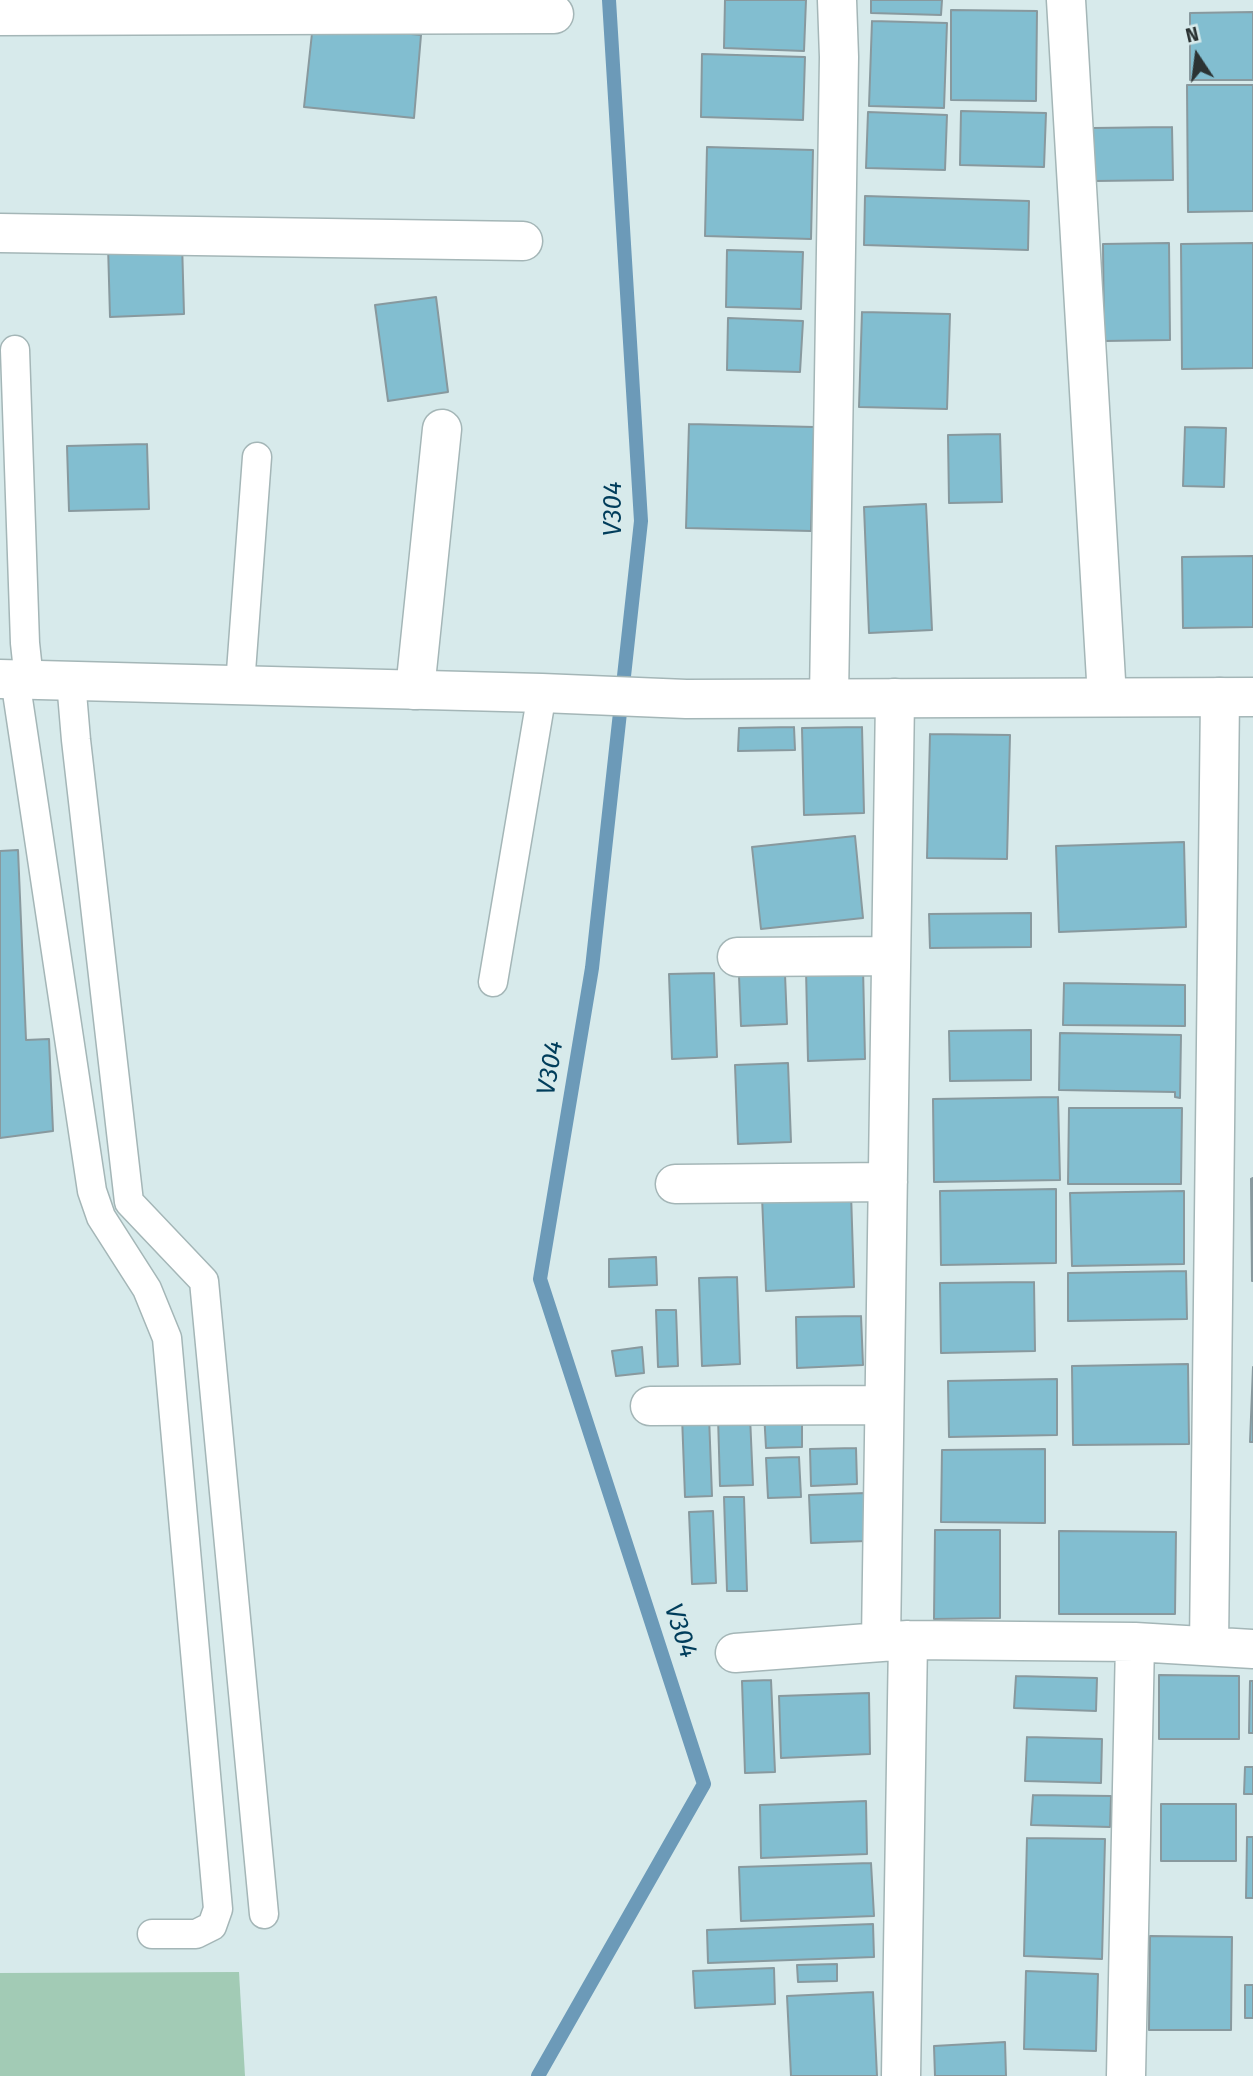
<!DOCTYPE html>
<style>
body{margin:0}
#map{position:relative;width:1253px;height:2076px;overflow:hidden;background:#d7eaeb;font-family:"Fira Sans",sans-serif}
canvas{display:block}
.north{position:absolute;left:1162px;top:21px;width:70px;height:70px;-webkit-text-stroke:5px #d7eaeb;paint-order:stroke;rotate:347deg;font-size:19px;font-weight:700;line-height:28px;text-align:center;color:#2b3333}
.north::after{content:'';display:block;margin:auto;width:24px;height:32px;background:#2b3333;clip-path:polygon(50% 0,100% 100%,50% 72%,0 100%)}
</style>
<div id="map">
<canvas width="1253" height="2076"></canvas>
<div class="north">N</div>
</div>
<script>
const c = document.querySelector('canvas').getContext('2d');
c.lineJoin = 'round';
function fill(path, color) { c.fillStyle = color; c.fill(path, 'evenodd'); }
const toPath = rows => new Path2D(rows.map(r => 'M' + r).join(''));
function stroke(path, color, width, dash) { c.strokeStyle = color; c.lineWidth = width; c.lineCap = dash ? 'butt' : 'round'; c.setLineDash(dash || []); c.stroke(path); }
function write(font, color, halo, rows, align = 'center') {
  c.font = font + ' "Fira Sans",sans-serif'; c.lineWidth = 5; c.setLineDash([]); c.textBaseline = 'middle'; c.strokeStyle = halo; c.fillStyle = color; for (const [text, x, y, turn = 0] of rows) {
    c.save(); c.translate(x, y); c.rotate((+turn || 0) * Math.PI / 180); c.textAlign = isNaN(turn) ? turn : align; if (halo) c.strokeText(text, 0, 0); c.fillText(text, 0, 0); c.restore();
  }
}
const green = toPath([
 [239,1972,245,2076,0,2076,0,1973]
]);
const stream = toPath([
 [538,2076,704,1784,540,1279,592,968,641,521,609,0]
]);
const building = toPath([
 [725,0,806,0,804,51,724,48,725,0],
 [871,0,942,0,941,15,871,13,871,0],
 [951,10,1037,11,1036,101,951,100,951,10],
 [1253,12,1253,80,1190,80,1190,13,1253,12],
 [872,21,947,23,944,108,869,106,872,21],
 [313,24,421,35,414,118,304,107,313,24],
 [702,54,805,57,803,120,701,117,702,54],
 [1187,85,1253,85,1253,211,1188,212,1187,85],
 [961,111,1046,113,1044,167,960,165,961,111],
 [868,112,947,115,945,170,866,168,868,112],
 [1172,127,1173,180,1094,181,1093,128,1172,127],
 [707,147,813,150,811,239,705,236,707,147],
 [865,196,1029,201,1028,250,864,245,865,196],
 [182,242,184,314,110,317,108,245,182,242],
 [1169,243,1170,340,1104,341,1103,244,1169,243],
 [1253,243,1253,368,1182,369,1181,244,1253,243],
 [727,250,803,252,801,309,726,307,727,250],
 [436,297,448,392,388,401,375,305,436,297],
 [862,312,950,314,947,409,859,407,862,312],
 [728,318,803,321,800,372,727,370,728,318],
 [689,424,814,427,811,531,686,528,689,424],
 [1185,427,1226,428,1224,487,1183,486,1185,427],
 [1000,434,1002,502,949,503,948,435,1000,434],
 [147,444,149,509,69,511,67,446,147,444],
 [926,504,932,630,869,633,864,507,926,504],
 [1253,556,1253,627,1183,628,1182,557,1253,556],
 [794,727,795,750,738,751,739,728,794,727],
 [862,727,864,813,804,815,802,728,862,727],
 [930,734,1010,735,1007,859,927,858,930,734],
 [855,836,863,918,761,929,752,847,855,836],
 [1184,842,1186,927,1059,932,1056,846,1184,842],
 [18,850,26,1040,49,1039,53,1131,0,1138,0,851,18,850],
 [1031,913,1031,947,930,948,929,914,1031,913],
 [863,967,865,1059,808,1061,806,969,863,967],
 [714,973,717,1057,672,1059,669,974,714,973],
 [785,974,787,1024,741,1026,739,976,785,974],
 [1064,983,1185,985,1185,1026,1063,1025,1064,983],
 [1031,1030,1031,1080,950,1081,949,1031,1031,1030],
 [1060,1033,1181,1035,1180,1098,1175,1097,1175,1092,1059,1090,1060,1033],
 [788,1063,791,1142,738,1144,735,1065,788,1063],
 [1058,1097,1060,1180,934,1182,933,1099,1058,1097],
 [1069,1108,1182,1108,1181,1184,1068,1184,1069,1108],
 [1253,1178,1253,1281,1252,1281,1251,1179,1253,1178],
 [1056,1189,1056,1263,941,1265,940,1191,1056,1189],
 [1184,1191,1184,1264,1072,1266,1070,1193,1184,1191],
 [851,1193,854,1287,766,1291,762,1197,851,1193],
 [656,1257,657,1285,609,1287,609,1259,656,1257],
 [1186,1271,1187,1319,1068,1321,1068,1273,1186,1271],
 [737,1277,740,1364,702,1366,699,1278,737,1277],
 [1034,1282,1035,1351,941,1353,940,1283,1034,1282],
 [656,1310,676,1310,678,1366,658,1367,656,1310],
 [861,1316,863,1365,797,1368,796,1317,861,1316],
 [642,1347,644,1373,616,1376,612,1351,642,1347],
 [1188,1364,1189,1444,1073,1445,1072,1366,1188,1364],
 [1253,1367,1253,1442,1250,1442,1253,1367],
 [1057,1379,1057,1435,949,1437,948,1381,1057,1379],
 [802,1410,802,1447,766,1448,764,1412,802,1410],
 [682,1416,709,1416,712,1496,685,1497,682,1416],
 [750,1416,753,1485,720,1486,718,1417,750,1416],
 [856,1448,857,1484,811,1486,810,1449,856,1448],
 [1045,1449,1045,1523,941,1522,942,1450,1045,1449],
 [799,1457,801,1497,768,1498,766,1458,799,1457],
 [866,1493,867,1541,811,1543,809,1495,866,1493],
 [724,1497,744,1497,747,1591,727,1591,724,1497],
 [713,1511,716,1583,692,1584,689,1512,713,1511],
 [935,1530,1000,1530,1000,1618,934,1619,935,1530],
 [1059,1531,1176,1532,1175,1614,1059,1614,1059,1531],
 [1159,1675,1239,1676,1239,1739,1159,1739,1159,1675],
 [1016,1676,1097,1678,1096,1711,1014,1708,1016,1676],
 [771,1680,775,1772,745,1773,742,1681,771,1680],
 [1250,1681,1253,1681,1253,1733,1249,1733,1250,1681],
 [869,1693,870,1754,781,1758,779,1696,869,1693],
 [1027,1737,1102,1739,1101,1783,1025,1781,1027,1737],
 [1245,1767,1253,1767,1253,1794,1244,1794,1245,1767],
 [1033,1795,1111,1796,1110,1827,1031,1825,1033,1795],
 [866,1801,867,1854,761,1858,760,1805,866,1801],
 [1161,1804,1236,1804,1236,1861,1161,1861,1161,1804],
 [1247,1837,1253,1837,1253,1898,1246,1898,1247,1837],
 [1027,1838,1105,1839,1102,1959,1024,1956,1027,1838],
 [871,1863,874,1916,741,1921,739,1867,871,1863],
 [873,1924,874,1957,708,1963,707,1930,873,1924],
 [1150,1936,1232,1937,1231,2030,1149,2030,1150,1936],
 [837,1964,837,1981,798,1982,797,1965,837,1964],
 [774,1968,775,2004,695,2008,693,1971,774,1968],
 [1026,1971,1098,1974,1096,2051,1024,2049,1026,1971],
 [1245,1985,1253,1985,1253,2018,1245,2018,1245,1985],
 [873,1992,877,2076,791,2076,787,1996,873,1992],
 [1005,2042,1006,2076,935,2076,934,2046,1005,2042]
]);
const lane = toPath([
 [15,350,25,643,29,680],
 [15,679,92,1191,101,1217,147,1289,167,1338,218,1909,212,1926,196,1934,152,1934],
 [71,681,76,740,129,1202,204,1281,264,1914],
 [240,685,257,457],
 [493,982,542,693]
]);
const street = toPath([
 [1066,0,1107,697],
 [0,16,554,14],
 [0,233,523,241],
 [415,690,442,429],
 [829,698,839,57,837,0],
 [737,957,891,956],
 [675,1184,888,1182],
 [650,1406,884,1405],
 [881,1640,895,698],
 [1209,1646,1220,697],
 [735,1653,908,1640,1135,1642,1253,1649],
 [901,2076,908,1640],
 [1126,2076,1135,1642]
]);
const secondary = toPath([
 [0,679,542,693,686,699,1253,697]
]);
const waterNames = [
 ["V304",614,509,-90],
 ["V304",551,1068,-81],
 ["V304",680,1631,72]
];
fill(green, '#a2cbb5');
stroke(stream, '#6c9ab8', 14);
fill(building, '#82bed0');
stroke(building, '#88999e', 2);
stroke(lane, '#a4b6b7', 31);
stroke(street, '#a4b6b7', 41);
stroke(secondary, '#a4b6b7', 41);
stroke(lane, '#fff', 28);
stroke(street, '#fff', 38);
stroke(secondary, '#fff', 38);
write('italic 26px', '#003d5b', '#d7eaeb', waterNames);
</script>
